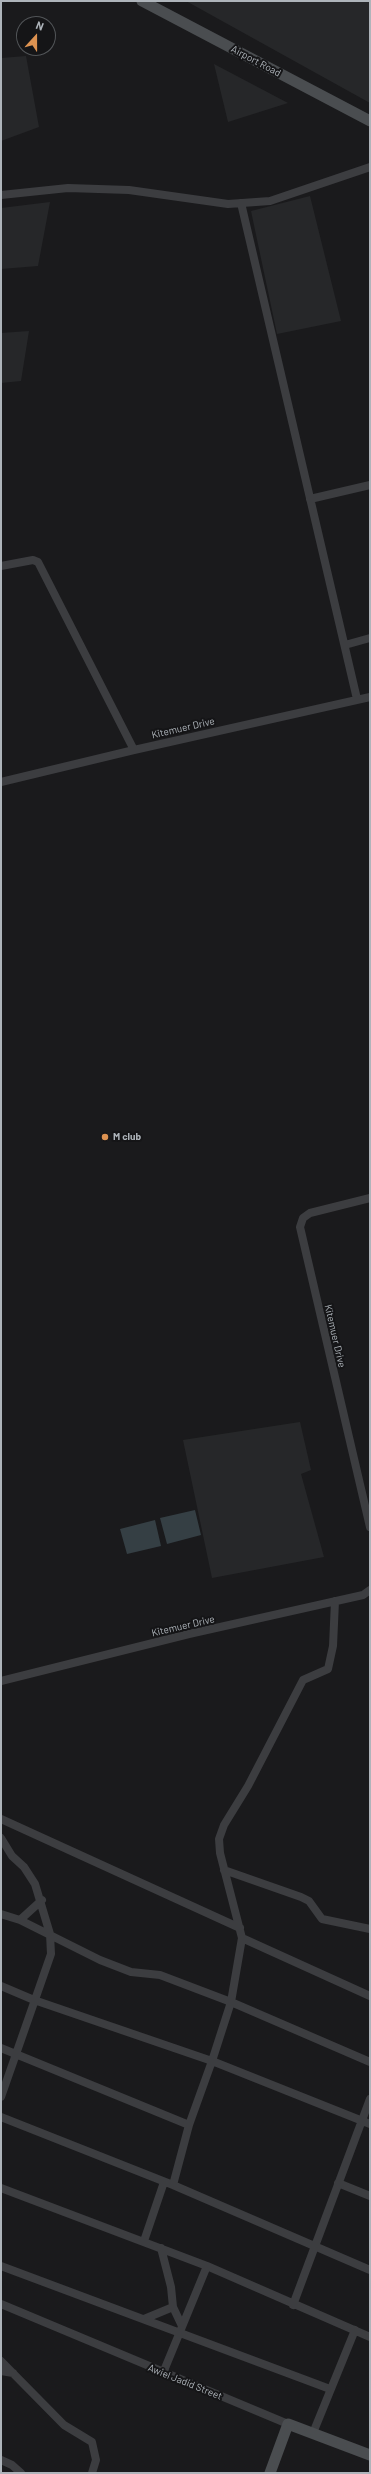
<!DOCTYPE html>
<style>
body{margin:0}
#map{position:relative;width:371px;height:2474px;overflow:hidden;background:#1a1a1c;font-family:Barlow,sans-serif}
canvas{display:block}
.frame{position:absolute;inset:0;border:2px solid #aeb4ba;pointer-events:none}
.north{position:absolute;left:16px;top:16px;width:40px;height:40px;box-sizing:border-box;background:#151517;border:1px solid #525558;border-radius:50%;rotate:21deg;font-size:11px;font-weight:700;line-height:16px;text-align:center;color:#aeb4ba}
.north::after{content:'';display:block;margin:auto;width:14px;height:18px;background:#dd9251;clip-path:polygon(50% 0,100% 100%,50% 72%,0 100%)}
</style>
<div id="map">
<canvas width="371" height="2474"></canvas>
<div class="frame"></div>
<div class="north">N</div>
</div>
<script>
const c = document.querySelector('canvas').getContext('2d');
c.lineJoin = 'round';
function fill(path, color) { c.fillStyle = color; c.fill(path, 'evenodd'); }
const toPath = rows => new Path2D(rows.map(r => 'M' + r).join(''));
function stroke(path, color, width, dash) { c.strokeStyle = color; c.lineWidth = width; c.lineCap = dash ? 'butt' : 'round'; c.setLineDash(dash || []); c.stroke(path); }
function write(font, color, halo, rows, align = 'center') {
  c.font = font + ' Barlow,sans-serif'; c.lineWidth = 4; c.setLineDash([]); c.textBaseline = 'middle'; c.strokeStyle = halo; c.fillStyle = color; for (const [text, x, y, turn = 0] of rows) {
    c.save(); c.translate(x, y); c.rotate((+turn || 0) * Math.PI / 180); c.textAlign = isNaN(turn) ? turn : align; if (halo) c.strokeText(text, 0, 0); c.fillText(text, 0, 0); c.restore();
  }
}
const built = toPath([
 [186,1,370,1,370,103],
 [26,56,39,127,1,141,1,58],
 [214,64,288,103,228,122],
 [310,196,341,321,277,334,251,211],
 [50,202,38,266,1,269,1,208],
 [29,331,21,381,1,383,1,333],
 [300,1422,311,1470,301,1474,324,1557,212,1578,183,1440]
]);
const water = toPath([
 [195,1510,201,1535,167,1544,160,1518],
 [155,1520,161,1546,127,1554,120,1529]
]);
const street = toPath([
 [1,195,68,188,129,190,228,204,270,201,370,167],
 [241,203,357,699],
 [310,499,370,485],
 [1,566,33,560,38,562,134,750],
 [345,645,370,638],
 [1,782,134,750,370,697],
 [370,1198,310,1213,303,1218,300,1227,370,1527],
 [335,1601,333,1646,328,1669,303,1680,248,1786,224,1825,219,1839,220,1853,242,1938,231,2002,370,2062],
 [1,1681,189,1634,363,1595,370,1590],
 [1,1819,240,1928],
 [1,1838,12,1856,24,1867,35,1884,50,1934,51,1954,1,2097],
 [224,1870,301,1897,309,1901,322,1919,370,1929],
 [1,1914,20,1920,42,1900],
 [20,1920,100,1960,131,1972,160,1975,231,2002,212,2061,370,2124],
 [242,1938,370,1996],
 [1,1986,34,2000,212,2061,189,2125,173,2185],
 [1,2048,189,2125],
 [1,2117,173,2185,370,2270],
 [338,2183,370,2196],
 [1,2188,207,2266,370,2337],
 [144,2241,164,2182],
 [161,2248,171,2287,173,2307,182,2326],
 [1,2266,330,2389],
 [1,2304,288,2424],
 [293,2305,370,2099],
 [144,2319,173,2307],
 [1,2361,64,2425,92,2442,96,2460,92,2473],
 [1,2371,13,2373],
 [163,2373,207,2266],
 [313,2433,355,2330],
 [1,2460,12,2465,21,2473]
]);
const secondary = toPath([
 [142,1,370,121],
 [270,2473,288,2424,370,2455]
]);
const markers = [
 [105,1137,4,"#dd9251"]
];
const streetNames = [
 ["Airport Road",256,61,28],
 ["Kitemuer Drive",183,728,-13],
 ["Kitemuer Drive",335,1336,77],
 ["Kitemuer Drive",183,1626,-13],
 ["Awiel Jadid Street",185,2382,22]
];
const poiNames = [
 ["M club",113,1137]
];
fill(built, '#262729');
fill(water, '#353f44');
stroke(street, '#3c3d40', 8);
stroke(secondary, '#4a4d50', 11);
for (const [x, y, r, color] of markers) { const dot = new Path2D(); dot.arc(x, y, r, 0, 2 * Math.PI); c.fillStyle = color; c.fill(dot); stroke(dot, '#151517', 1.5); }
write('10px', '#aeb4ba', '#151517', streetNames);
write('bold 10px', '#aeb4ba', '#151517', poiNames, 'left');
</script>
